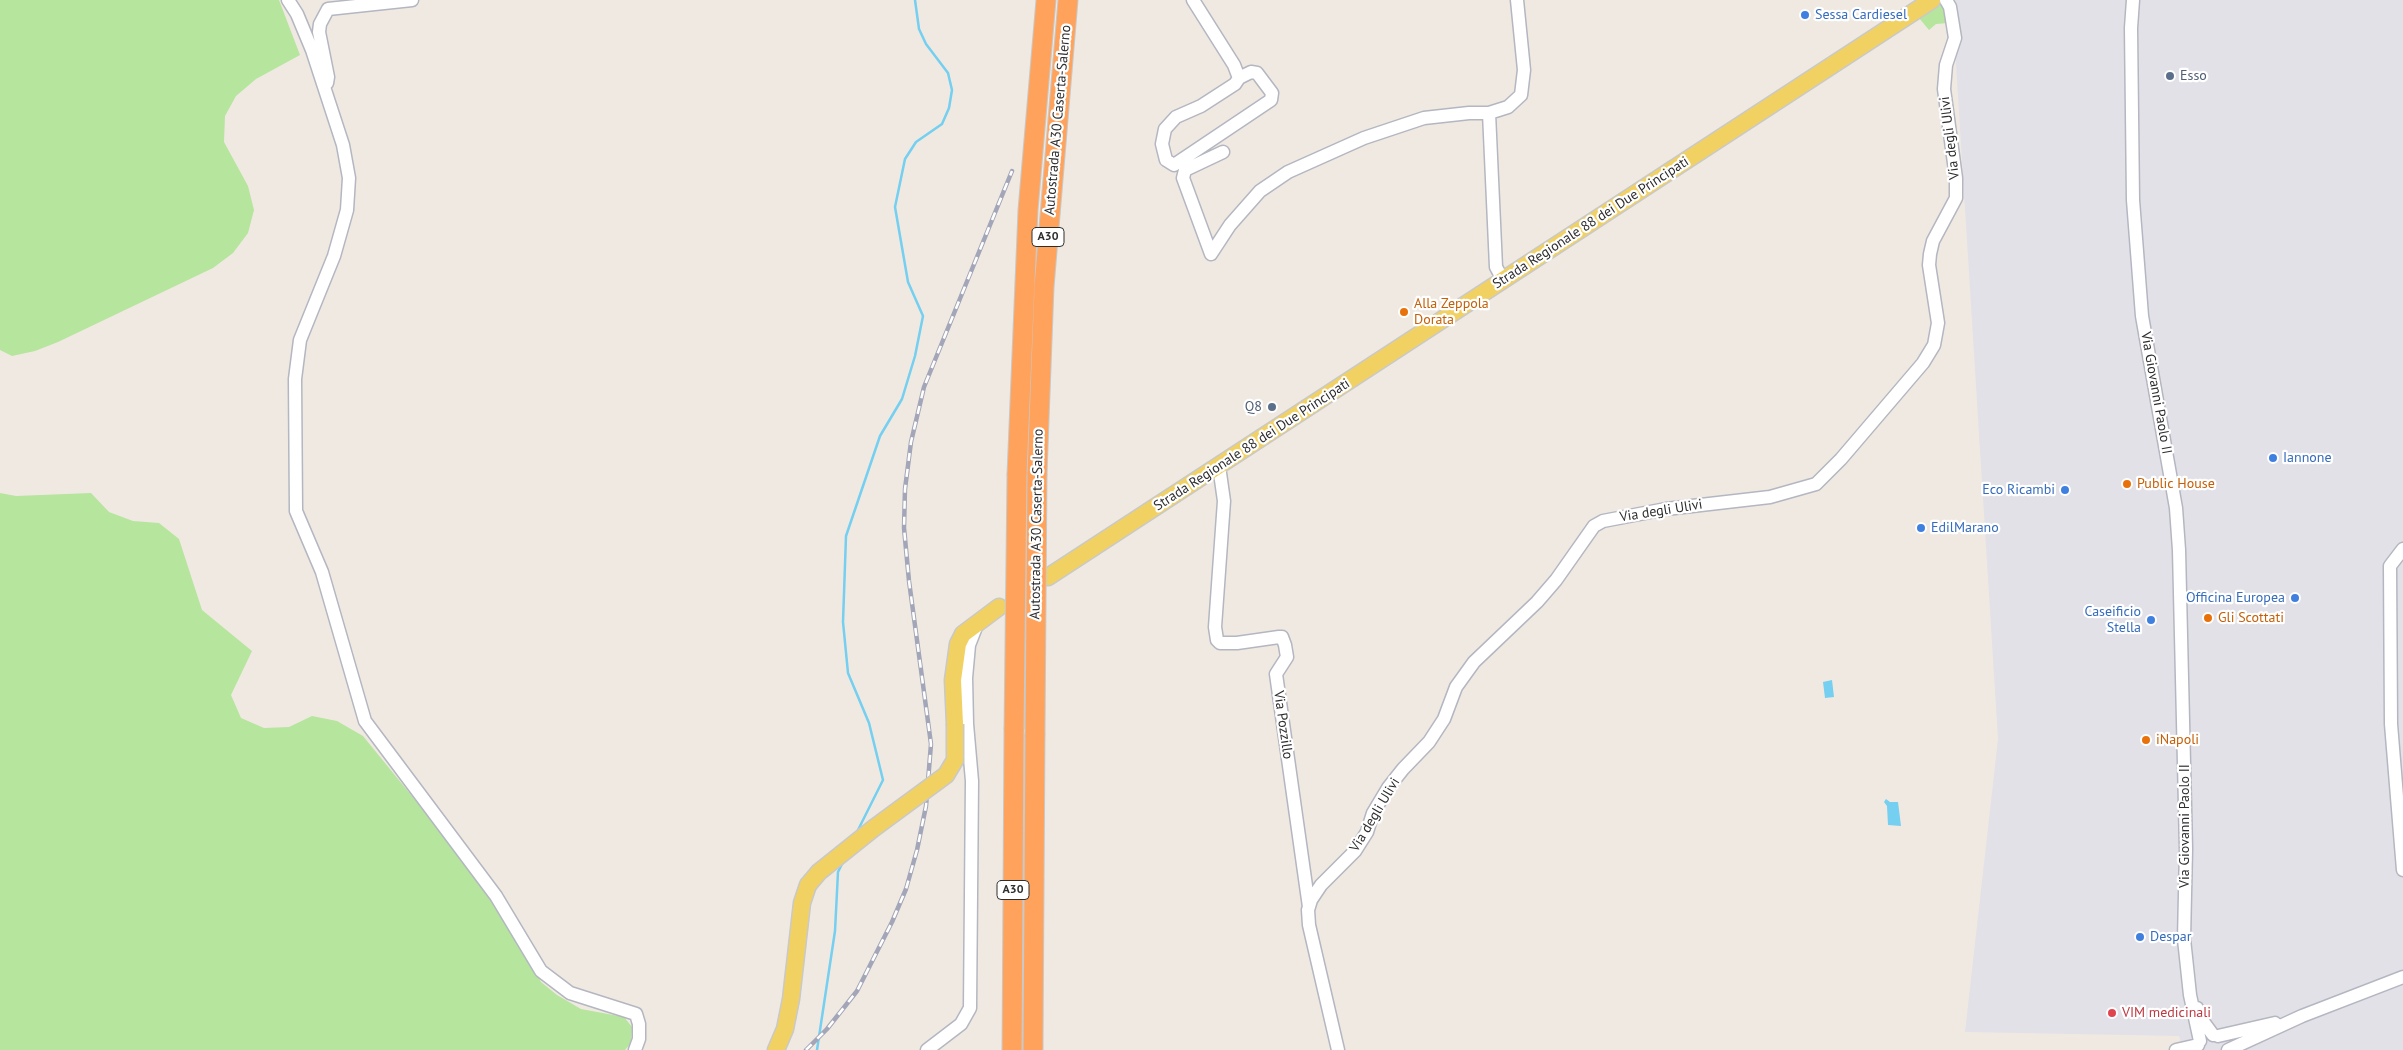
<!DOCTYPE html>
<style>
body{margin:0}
canvas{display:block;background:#efe9e1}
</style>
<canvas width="2403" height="1050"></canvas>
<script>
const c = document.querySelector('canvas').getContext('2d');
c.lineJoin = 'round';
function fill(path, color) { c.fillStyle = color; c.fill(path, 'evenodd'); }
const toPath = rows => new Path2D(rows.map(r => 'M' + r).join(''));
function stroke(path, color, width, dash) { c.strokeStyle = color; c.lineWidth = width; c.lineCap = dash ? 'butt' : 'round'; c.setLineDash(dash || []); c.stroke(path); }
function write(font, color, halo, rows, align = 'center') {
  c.font = font + ' "PT Sans",sans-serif'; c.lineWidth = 4.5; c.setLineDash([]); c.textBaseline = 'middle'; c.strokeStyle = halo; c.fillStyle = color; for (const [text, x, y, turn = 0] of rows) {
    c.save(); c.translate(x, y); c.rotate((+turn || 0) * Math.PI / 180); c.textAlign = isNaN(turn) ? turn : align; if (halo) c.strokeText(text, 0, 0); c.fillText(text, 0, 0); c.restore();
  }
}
const industrial = toPath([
 [1952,0,2403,0,2403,1050,2183,1050,2179,1036,1965,1032,1998,739]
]);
const green = toPath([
 [0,0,279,0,300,55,256,79,236,96,225,116,224,142,248,186,254,210,248,233,233,253,213,268,58,342,35,351,12,356,0,350],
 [1941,4,1947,15,1948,23,1936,24,1929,30,1919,18],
 [0,493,16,496,91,493,109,512,133,521,159,523,179,539,202,610,252,651,231,695,241,718,264,728,289,727,312,716,337,721,363,736,451,844,515,933,541,982,557,995,581,1009,624,1017,632,1027,631,1043,625,1050,0,1050]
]);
const water = toPath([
 [1832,680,1834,697,1825,698,1823,682],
 [1886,799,1890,802,1898,802,1901,826,1888,825,1887,806,1884,802]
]);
const stream = toPath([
 [857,832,883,780,869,723,848,673,843,622,846,536,880,436,902,399,915,356,923,316,908,282,895,207,905,159,916,142,942,124,949,108,952,90,948,73,926,44,919,29,915,0],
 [817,1050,835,931,838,872,843,862]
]);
const minor = toPath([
 [288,0,297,14,312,50,343,145,349,178,347,210,334,256,300,340,295,379,296,511,322,572,365,721,496,896,541,971,570,993,636,1014,639,1024,639,1039,635,1050],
 [1193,0,1234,65,1239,78,1235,84,1201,106,1176,117,1165,129,1162,144,1166,160,1174,165,1271,100,1272,93,1257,73,1251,72,1239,78],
 [2133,0,2131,28,2133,200,2142,316,2176,508,2179,550,2186,849,2184,939,2190,995,2200,1041],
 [327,83,328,77,319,32,320,24,328,9,412,0],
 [1211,254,1230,225,1260,191,1288,172,1364,138,1424,118,1469,113,1489,113],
 [1211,254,1183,178,1185,170,1223,152],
 [1503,280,1496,267,1489,113,1508,107,1521,95,1524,70,1517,0],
 [1219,466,1224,501,1215,627,1217,640,1220,643,1237,643,1279,637,1282,637,1285,645,1287,657,1276,674,1309,907],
 [2403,549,2390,566,2391,724,2403,870],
 [2197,1008,2202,1020,2213,1035],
 [2218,1036,2275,1023],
 [927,1050,961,1024,970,1008,972,781,967,724,966,678,969,645,978,622],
 [1338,1050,1309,925,1308,910,1311,900,1321,885,1355,851,1367,832,1373,813,1388,788,1403,769,1429,742,1444,719,1456,687,1474,662,1537,602,1556,580,1594,526,1603,521,1666,509,1770,497,1816,484,1841,459,1923,363,1934,345,1938,323,1929,265,1930,254,1933,241,1956,198,1956,178,1944,89,1946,65,1955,38,1950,7,1946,0],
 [2176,1050,2198,1045],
 [2228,1050,2302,1016,2403,977]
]);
const major = toPath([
 [1048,577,1932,0],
 [955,724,953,680,958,644,963,634,999,607],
 [776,1050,785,1029,791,999,802,903,808,885]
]);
const highway = toPath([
 [1017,474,1028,210,1046,0],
 [1037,474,1044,287,1068,0],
 [1012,1050,1014,729],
 [1033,1050,1035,735]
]);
const rail = toPath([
 [806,1050,827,1029,857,991,892,922,906,889,917,850,926,806,931,744,909,581,904,528,905,489,911,442,924,387,1012,171]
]);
const majorBridge = toPath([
 [808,885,819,872,874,828,946,775,955,760,955,724]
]);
const highwayBridge = toPath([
 [1014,729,1017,474],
 [1035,735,1037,474]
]);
const markers = [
 [1805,15,5,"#3f7fe0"],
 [2170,76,5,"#5c6f8a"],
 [1404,312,5,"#e8710a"],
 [1272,407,5,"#5c6f8a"],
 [2273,458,5,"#3f7fe0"],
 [2127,484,5,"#e8710a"],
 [2065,490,5,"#3f7fe0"],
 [1921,528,5,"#3f7fe0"],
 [2295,598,5,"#3f7fe0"],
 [2208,618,5,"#e8710a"],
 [2151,620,5,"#3f7fe0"],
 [2146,740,5,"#e8710a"],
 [2140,937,5,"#3f7fe0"],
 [2112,1013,5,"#e0444e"]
];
const shields = [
 [1048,237,32],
 [1013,890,32]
];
const shieldNames = [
 ["A30",1048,237],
 ["A30",1013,890]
];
const shopNames = [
 ["Sessa Cardiesel",1815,15],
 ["Iannone",2283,458],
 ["Eco Ricambi",2055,490,"right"],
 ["EdilMarano",1931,528],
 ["Officina Europea",2285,598,"right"],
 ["Caseificio",2141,612,"right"],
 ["Stella",2141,628,"right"],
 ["Despar",2150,937]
];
const serviceNames = [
 ["Esso",2180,76],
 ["Q8",1262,407,"right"]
];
const streetNames = [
 ["Autostrada A30 Caserta-Salerno",1058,120,-85],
 ["Via degli Ulivi",1950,138,-97],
 ["Strada Regionale 88 dei Due Principati",1591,223,-33],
 ["Via Giovanni Paolo II",2156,393,80],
 ["Strada Regionale 88 dei Due Principati",1252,445,-33],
 ["Via degli Ulivi",1661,511,-9],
 ["Autostrada A30 Caserta-Salerno",1037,524,-89],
 ["Via Pozzillo",1283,725,82],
 ["Via degli Ulivi",1375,815,-59],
 ["Via Giovanni Paolo II",2185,826,-90]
];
const foodNames = [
 ["Alla Zeppola",1414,304],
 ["Dorata",1414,320],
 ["Public House",2137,484],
 ["Gli Scottati",2218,618],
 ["iNapoli",2156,740]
];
const healthNames = [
 ["VIM medicinali",2122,1013]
];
fill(industrial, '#e3e1e8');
fill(green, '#b6e59e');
fill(water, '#75cff0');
stroke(stream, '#75cff0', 2.5);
stroke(minor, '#b4b7c1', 15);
stroke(major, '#c9c9c9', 19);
stroke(highway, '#c9c9c9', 21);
stroke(minor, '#fff', 12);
stroke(major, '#f2d163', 16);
stroke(highway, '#ffa35c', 19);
stroke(rail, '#a3a6b8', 4.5);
stroke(rail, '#fff', 2.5, [8]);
stroke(majorBridge, '#c9c9c9', 19, []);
stroke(highwayBridge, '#c9c9c9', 21, []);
stroke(majorBridge, '#f2d163', 16);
stroke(highwayBridge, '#ffa35c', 19);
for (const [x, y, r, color] of markers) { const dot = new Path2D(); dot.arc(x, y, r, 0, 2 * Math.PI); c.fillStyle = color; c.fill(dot); stroke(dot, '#fff', 2); }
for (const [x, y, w] of shields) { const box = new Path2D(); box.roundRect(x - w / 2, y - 9.5, w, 19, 4); c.fillStyle = '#fff'; c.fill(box); stroke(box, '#2e2e2e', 1); }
write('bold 12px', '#2e2e2e', null, shieldNames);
write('14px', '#366cbe', '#fff', shopNames, 'left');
write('14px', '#4e5e75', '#fff', serviceNames, 'left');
write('14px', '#2e2e2e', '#fff', streetNames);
write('14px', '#c56008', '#fff', foodNames, 'left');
write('14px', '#be3a42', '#fff', healthNames, 'left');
</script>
